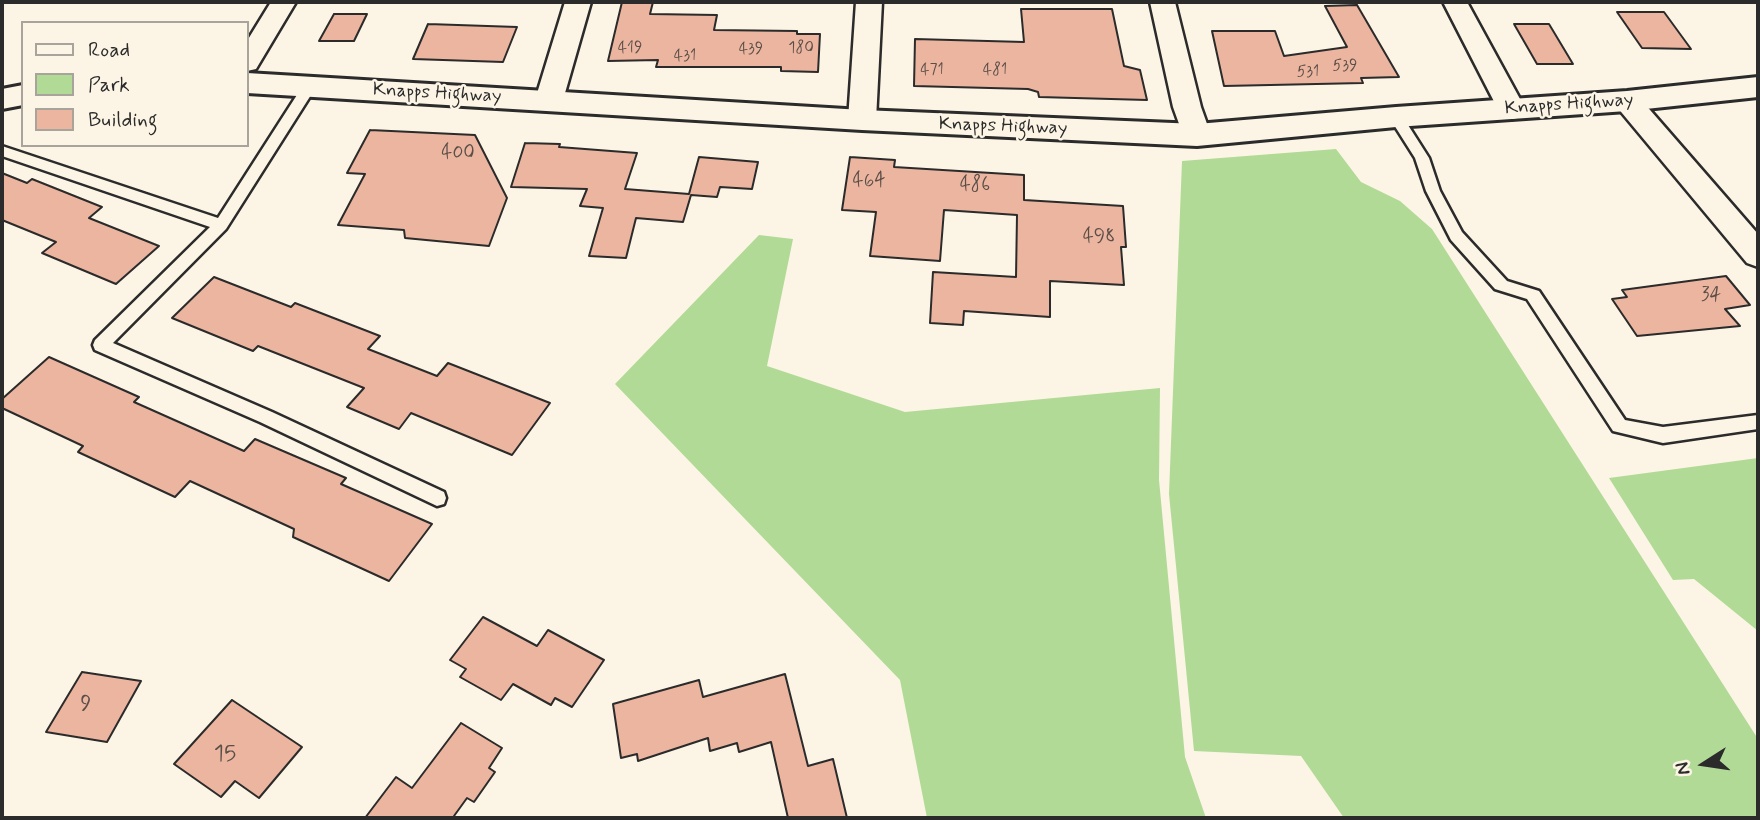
<!DOCTYPE html>
<style>
body{margin:0}
#map{position:relative;width:1760px;height:820px;overflow:hidden;background:#fcf5e5;font-family:Mynerve,sans-serif}
canvas{display:block}
.frame{position:absolute;inset:0;border:4px solid #2b2b2b;pointer-events:none}
.legend{position:absolute;left:21px;top:21px;width:228px;height:126px;box-sizing:border-box;background:#fcf5e5;border:2px solid #a8a49b;margin:0;padding:9px 12px;list-style:none;font-size:21px;color:#2b2b2b}
.legend li{display:flex;align-items:center;gap:14px;height:35px}
.legend b{width:35px;border:2px solid #a8a49b}
.north{position:absolute;left:1669px;top:729px;width:70px;height:70px;-webkit-text-stroke:5px #fcf5e5;paint-order:stroke;rotate:258deg;font-size:19px;font-weight:700;line-height:28px;text-align:center;color:#2b2b2b}
.north::after{content:'';display:block;margin:auto;width:24px;height:32px;background:#2b2b2b;clip-path:polygon(50% 0,100% 100%,50% 72%,0 100%)}
</style>
<div id="map">
<canvas width="1760" height="820"></canvas>
<div class="frame"></div>
<ul class="legend">
<li><b style="height:9px;background:#fcf5e5"></b>Road</li>
<li><b style="height:19px;background:#b1da96"></b>Park</li>
<li><b style="height:19px;background:#ebb59f"></b>Building</li>
</ul>
<div class="north">N</div>
</div>
<script>
const c = document.querySelector('canvas').getContext('2d');
c.lineJoin = 'round';
function fill(path, color) { c.fillStyle = color; c.fill(path, 'evenodd'); }
const toPath = rows => new Path2D(rows.map(r => 'M' + r).join(''));
function stroke(path, color, width, dash) { c.strokeStyle = color; c.lineWidth = width; c.lineCap = dash ? 'butt' : 'round'; c.setLineDash(dash || []); c.stroke(path); }
function write(font, color, halo, rows, align = 'center') {
  c.font = font + ' Mynerve,sans-serif'; c.lineWidth = 5; c.setLineDash([]); c.textBaseline = 'middle'; c.strokeStyle = halo; c.fillStyle = color; for (const [text, x, y, turn = 0] of rows) {
    c.save(); c.translate(x, y); c.rotate((+turn || 0) * Math.PI / 180); c.textAlign = isNaN(turn) ? turn : align; if (halo) c.strokeText(text, 0, 0); c.fillText(text, 0, 0); c.restore();
  }
}
const green = toPath([
 [1336,149,1361,182,1400,201,1432,229,1758,739,1758,818,1344,818,1301,756,1194,751,1169,494,1182,161],
 [759,235,793,239,767,366,905,412,1160,388,1159,480,1185,757,1206,818,927,818,900,680,615,384],
 [1758,458,1758,631,1694,579,1673,580,1609,478]
]);
const building = toPath([
 [622,2,653,2,650,14,717,15,714,30,797,31,797,34,820,34,818,72,781,71,781,67,656,67,658,60,608,61,622,2],
 [1357,5,1399,77,1361,78,1363,83,1224,86,1212,31,1275,31,1284,56,1347,47,1325,6,1357,5],
 [1021,9,1112,9,1124,66,1140,70,1147,100,1039,97,1038,92,1028,89,914,86,915,39,1024,42,1021,9],
 [1617,12,1664,12,1691,49,1642,48,1617,12],
 [334,14,367,14,354,41,319,41,334,14],
 [428,24,517,27,503,62,413,59,428,24],
 [1514,24,1549,24,1573,64,1537,64,1514,24],
 [370,130,475,135,507,198,489,246,405,238,404,230,338,225,365,174,347,173,370,130],
 [525,143,560,144,559,147,637,153,625,189,689,194,699,157,758,162,752,189,720,187,717,197,691,195,683,222,636,218,626,258,589,256,603,208,580,206,587,189,511,187,525,143],
 [850,157,895,160,894,167,1024,175,1024,200,1123,206,1126,247,1121,247,1124,285,1050,281,1050,317,964,311,963,325,930,323,933,272,1016,277,1017,215,944,210,940,261,870,256,876,212,842,210,850,157],
 [2,173,27,183,32,179,102,207,89,218,159,246,116,284,42,253,56,242,2,220,2,173],
 [1726,276,1750,305,1725,309,1740,326,1637,336,1612,299,1627,297,1622,290,1726,276],
 [214,277,291,307,295,303,380,336,368,349,437,376,448,363,550,403,512,455,411,413,399,429,347,407,364,388,258,346,253,351,172,318,214,277],
 [49,357,139,397,134,402,244,451,255,439,346,478,341,484,432,524,389,581,293,537,294,529,190,481,175,497,78,452,83,446,2,408,2,399,49,357],
 [483,617,537,646,548,630,604,660,572,707,555,698,551,705,513,684,501,700,460,677,466,669,450,660,483,617],
 [82,672,141,681,107,742,46,732,82,672],
 [785,674,808,766,833,759,847,818,788,818,771,742,739,752,737,743,710,751,708,738,638,761,637,754,621,758,613,704,699,680,703,697,785,674],
 [232,700,302,747,259,798,235,781,221,797,174,764,232,700],
 [461,723,502,748,489,768,495,772,474,802,467,798,454,816,457,818,365,818,396,777,412,788,461,723]
]);
const lane = toPath([
 [309,83,316,87,226,229,113,343,272,412,444,492,446,498,444,504,437,506,260,422,95,350,93,345,95,340,210,227,2,156,2,146,218,218,304,84,309,83],
 [1396,112,1401,114,1429,158,1440,191,1462,232,1507,281,1539,291,1625,420,1663,427,1758,415,1758,429,1663,443,1613,431,1527,299,1495,289,1451,240,1426,191,1415,158,1389,117,1396,112]
]);
const street = toPath([
 [271,2,296,2,256,69,247,71,247,41,271,2],
 [565,2,591,2,563,100,559,106,549,109,539,106,535,100,565,2],
 [856,2,882,2,876,120,872,127,862,129,852,127,848,120,856,2],
 [1150,2,1175,2,1201,107,1211,135,1207,142,1197,145,1187,142,1183,135,1173,107,1150,2],
 [1443,2,1467,2,1526,110,1522,117,1512,119,1502,117,1443,2],
 [1627,92,1637,95,1758,234,1758,267,1747,263,1617,107,1613,101,1617,95,1627,92]
]);
const secondary = toPath([
 [247,73,862,110,1197,124,1396,107,1627,91,1758,77,1758,97,1627,111,1396,127,1197,146,862,130,247,93,247,73],
 [23,85,23,105,2,109,2,89,23,85]
]);
const farNumbernames = [
 ["419",630,49],
 ["180",801,49],
 ["439",751,50],
 ["431",685,57],
 ["539",1345,67],
 ["471",932,71],
 ["481",995,71],
 ["531",1308,73]
];
const farStreetnames = [
 ["Knapps Highway",437,94,3],
 ["Knapps Highway",1569,105,-4],
 ["Knapps Highway",1003,127,2]
];
const numberNames = [
 ["400",458,154],
 ["464",869,182],
 ["486",975,186],
 ["498",1099,238],
 ["34",1711,296]
];
const nearNumbernames = [
 ["9",86,705],
 ["15",225,755]
];
fill(green, '#b1da96');
fill(building, '#ebb59f');
stroke(building, '#2b2b2b', 2);
stroke(lane, '#2b2b2b', 5);
stroke(street, '#2b2b2b', 5);
stroke(secondary, '#2b2b2b', 6);
fill(lane, '#fcf5e5');
fill(street, '#fcf5e5');
fill(secondary, '#fcf5e5');
write('16px', '#5b4e48', null, farNumbernames);
write('19px', '#2b2b2b', '#fcf5e5', farStreetnames);
write('19px', '#5b4e48', null, numberNames);
write('23px', '#5b4e48', null, nearNumbernames);
</script>
